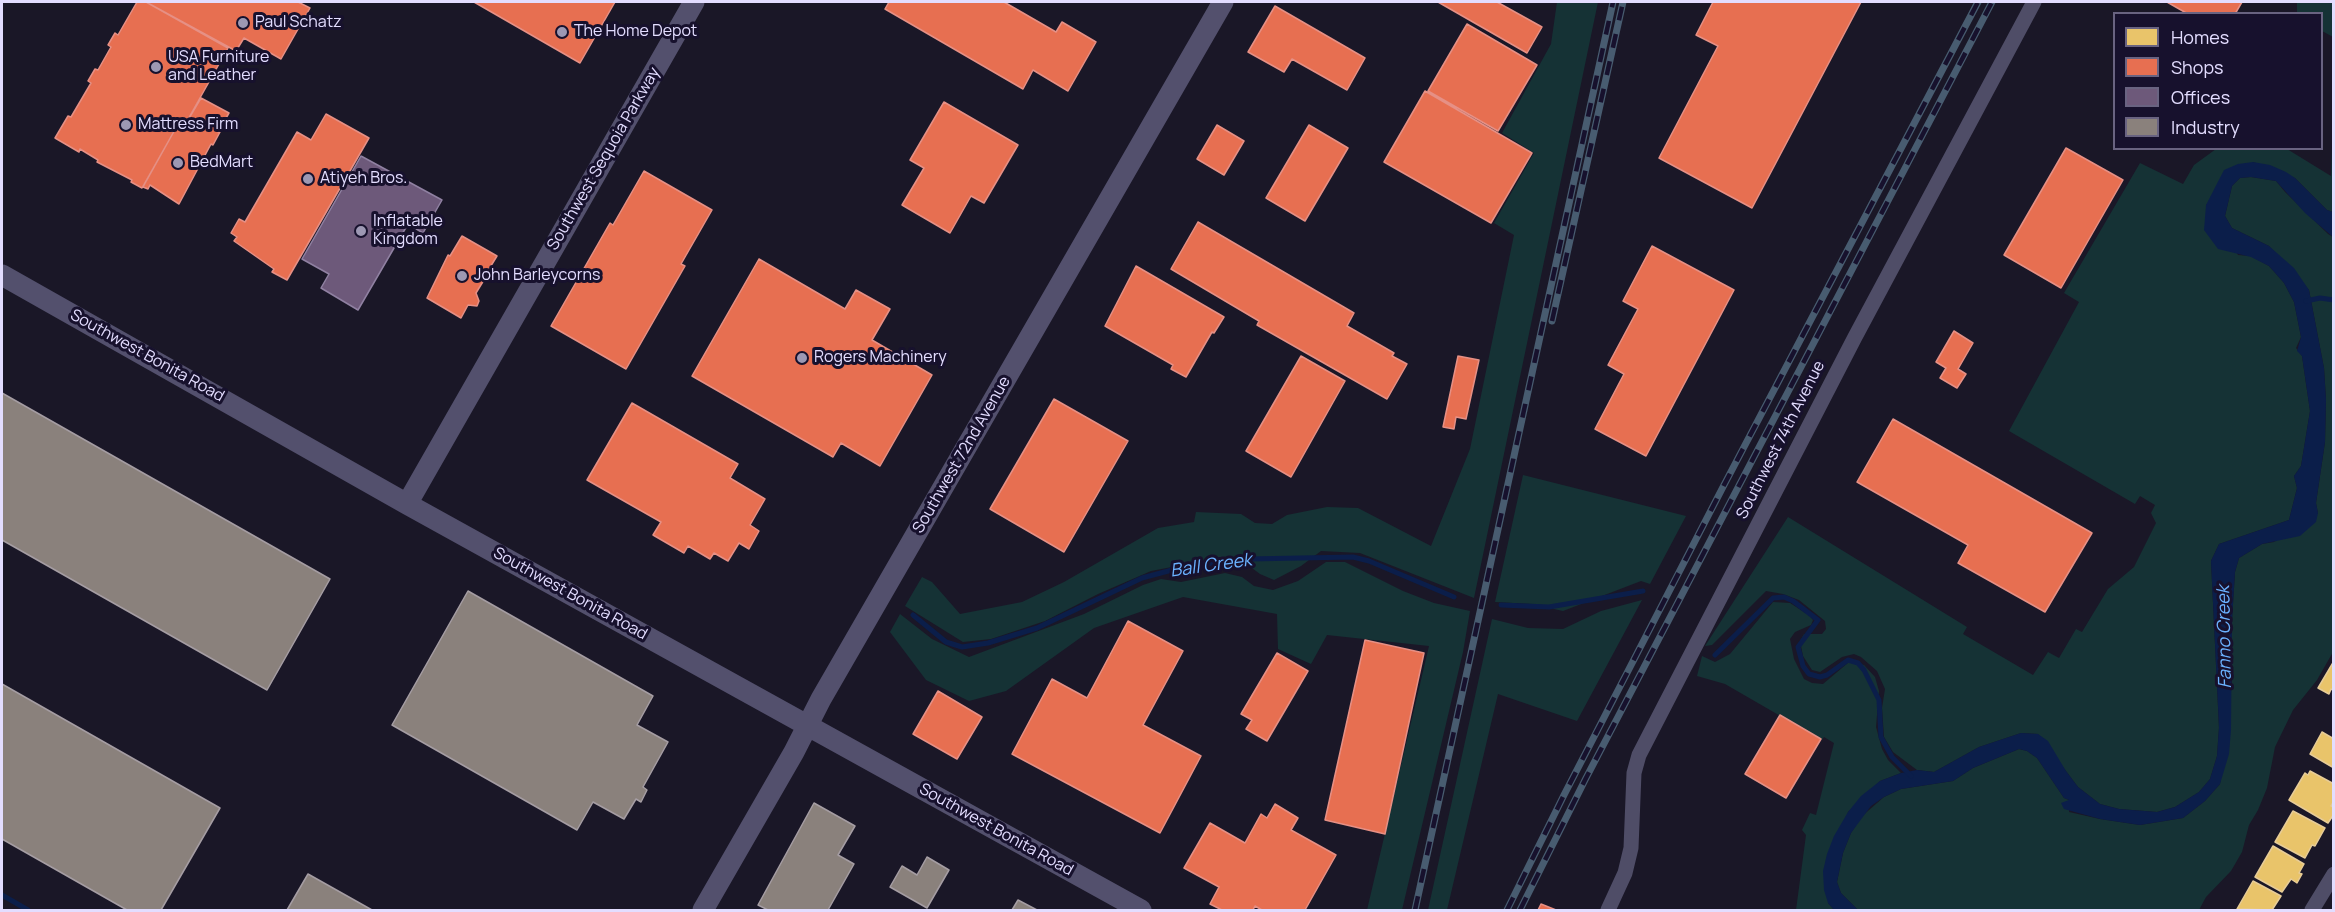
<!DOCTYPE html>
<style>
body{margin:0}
#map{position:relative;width:2335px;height:912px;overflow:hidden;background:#1a1727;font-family:Manrope,sans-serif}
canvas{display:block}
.frame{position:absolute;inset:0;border:3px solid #e3ddff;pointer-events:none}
.legend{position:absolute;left:2113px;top:12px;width:210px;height:138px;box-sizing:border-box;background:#17112d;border:2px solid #696381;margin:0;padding:8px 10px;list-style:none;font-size:18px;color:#e3ddff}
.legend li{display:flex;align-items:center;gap:12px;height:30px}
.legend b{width:30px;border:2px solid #696381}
</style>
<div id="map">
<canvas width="2335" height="912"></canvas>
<div class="frame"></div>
<ul class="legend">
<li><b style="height:16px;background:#e9c46a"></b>Homes</li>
<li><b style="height:16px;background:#e76f51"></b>Shops</li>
<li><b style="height:16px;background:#6d597a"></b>Offices</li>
<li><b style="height:16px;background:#8a817c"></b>Industry</li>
</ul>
</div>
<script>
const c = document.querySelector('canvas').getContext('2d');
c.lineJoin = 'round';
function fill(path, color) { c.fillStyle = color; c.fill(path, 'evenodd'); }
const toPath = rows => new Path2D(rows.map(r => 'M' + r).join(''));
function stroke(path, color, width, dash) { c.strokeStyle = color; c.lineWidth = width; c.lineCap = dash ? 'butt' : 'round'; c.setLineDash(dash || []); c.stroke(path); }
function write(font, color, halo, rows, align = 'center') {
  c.font = font + ' Manrope,sans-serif'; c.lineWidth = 6; c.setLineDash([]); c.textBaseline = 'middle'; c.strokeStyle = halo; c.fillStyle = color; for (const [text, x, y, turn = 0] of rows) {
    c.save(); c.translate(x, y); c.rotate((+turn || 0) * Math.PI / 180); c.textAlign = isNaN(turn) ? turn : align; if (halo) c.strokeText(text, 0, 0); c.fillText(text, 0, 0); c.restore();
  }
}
const green = toPath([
 [1557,2,1598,2,1474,598,1360,553,1321,551,1301,566,1274,580,1260,574,1248,565,1203,561,1151,571,1098,594,1045,621,991,639,963,642,905,606,922,577,932,582,960,614,1022,602,1064,582,1158,528,1194,522,1196,512,1241,514,1255,523,1272,524,1287,515,1327,507,1358,508,1431,546,1470,449,1514,235,1494,223,1534,153,1502,133,1551,44],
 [2297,2,2333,2,2333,37,2322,31,2322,14,2297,13],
 [2333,118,2333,212,2327,210,2295,178,2253,162,2206,205,2238,255,2251,256,2269,266,2284,283,2294,302,2301,337,2296,348,2302,356,2310,411,2301,466,2294,476,2297,488,2289,520,2219,544,2211,561,2219,728,2217,756,2210,779,2199,792,2175,807,2157,812,2119,809,2100,804,2078,787,2038,734,2021,733,1979,747,1934,772,1917,770,1893,752,1884,737,1882,708,1885,689,1877,671,1861,657,1854,654,1842,657,1820,672,1812,670,1803,656,1800,641,1804,634,1822,634,1826,629,1825,621,1799,600,1783,594,1766,591,1712,645,1705,646,1788,517,1967,627,1963,634,2033,675,2048,652,2059,658,2076,629,2082,632,2108,589,2134,567,2156,523,2151,513,2155,505,2140,496,2135,504,2009,431,2079,302,2064,293,2140,163,2183,184,2194,165,2216,149,2287,149,2331,176],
 [2251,177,2276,181,2285,192,2328,234,2333,237,2333,652,2317,680,2293,710,2275,747,2267,788,2258,810,2249,825,2242,852,2231,871,2206,897,2199,910,1858,910,1841,893,1837,882,1843,853,1851,833,1861,817,1884,797,1901,789,1953,781,1973,768,2019,749,2027,751,2037,758,2064,798,2069,800,2069,812,2100,819,2140,825,2183,818,2205,801,2220,784,2232,682,2232,620,2235,572,2239,558,2262,544,2274,542,2318,513,2316,503,2325,442,2326,400,2324,368,2309,290,2269,246,2232,228,2225,216,2232,186,2240,178],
 [1523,475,1686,516,1650,584,1641,581,1563,611,1532,604,1495,602],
 [1326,562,1345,562,1403,591,1434,603,1470,611,1463,652,1402,910,1367,910,1429,646,1327,635,1311,664,1278,649,1277,614,1183,597,1094,628,1006,691,969,701,926,680,890,632,900,614,932,639,969,657,1084,614,1143,585,1161,579,1181,582,1225,573,1242,577,1254,586,1273,590,1298,581],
 [1642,600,1577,721,1498,694,1447,910,1428,910,1492,619,1528,628,1563,629,1601,611],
 [1773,602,1790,603,1810,616,1813,620,1811,625,1795,632,1790,639,1794,659,1804,679,1812,683,1823,684,1849,662,1864,665,1875,677,1879,691,1876,727,1882,749,1888,760,1901,773,1880,781,1848,812,1828,903,1834,910,1796,910,1806,835,1802,830,1810,813,1816,815,1834,743,1824,737,1822,740,1725,684,1697,676,1702,656,1715,662,1730,654]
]);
const water = toPath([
 [2253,162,2270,165,2286,172,2295,178,2327,210,2333,212,2333,237,2305,213,2276,181,2251,177,2240,178,2232,186,2225,216,2232,228,2269,246,2294,268,2309,290,2324,368,2326,400,2325,442,2316,503,2318,513,2316,522,2300,536,2262,544,2239,558,2235,572,2232,620,2231,730,2229,754,2220,784,2205,801,2183,818,2140,825,2100,819,2064,809,2061,803,2069,800,2064,798,2037,758,2027,751,2019,749,1973,768,1953,781,1901,789,1884,797,1871,806,1851,833,1843,853,1837,882,1841,893,1858,910,1834,910,1828,903,1824,890,1823,871,1827,854,1834,836,1848,812,1861,796,1880,781,1901,773,1917,770,1934,772,1979,747,2021,733,2038,734,2048,741,2066,771,2078,787,2100,804,2119,809,2157,812,2175,807,2199,792,2210,779,2217,756,2219,727,2211,561,2219,544,2289,520,2297,488,2294,476,2301,466,2310,411,2302,356,2297,351,2301,337,2294,302,2284,283,2269,266,2251,257,2218,249,2204,230,2206,205,2224,170,2238,164]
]);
const homes = toPath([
 [2334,661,2334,691,2331,689,2329,694,2318,688,2334,661],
 [2322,732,2334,739,2334,768,2310,754,2322,732],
 [2310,771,2334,784,2334,801,2331,806,2334,808,2334,814,2328,823,2289,800,2305,773,2308,775,2310,771],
 [2293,811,2325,828,2315,846,2312,845,2305,858,2275,842,2293,811],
 [2273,846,2304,864,2299,873,2302,874,2297,883,2291,879,2282,892,2255,877,2273,846],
 [2253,881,2281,896,2272,910,2237,909,2253,881]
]);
const shops = toPath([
 [137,2,146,2,228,48,182,130,177,126,142,188,131,182,132,180,97,162,98,160,80,149,79,152,55,138,68,116,71,117,91,83,88,81,95,69,98,70,111,47,108,45,115,33,118,35,137,2],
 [146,2,298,2,310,8,281,59,244,38,236,51,146,2],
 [474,2,615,2,580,63,474,2],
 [889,2,1004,2,1056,32,1062,22,1096,42,1068,91,1033,70,1023,89,885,9,889,2],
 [1438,2,1497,2,1542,27,1527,53,1438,2],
 [1713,2,1861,2,1752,208,1659,158,1718,46,1696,35,1713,2],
 [2167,2,2242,2,2235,14,2188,14,2167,2],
 [1275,6,1365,58,1347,90,1292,59,1284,72,1248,52,1275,6],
 [1467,24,1537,65,1498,131,1428,91,1467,24],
 [1425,91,1532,153,1491,223,1384,162,1425,91],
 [201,98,229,113,218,132,220,132,213,145,211,144,179,204,150,185,148,189,143,187,177,126,182,130,201,98],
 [944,102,1018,145,984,203,971,196,950,233,902,205,924,168,910,160,944,102],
 [326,114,369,138,287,280,272,272,274,269,234,241,237,237,231,233,239,219,245,222,297,132,311,140,326,114],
 [1217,125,1244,141,1224,175,1197,159,1217,125],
 [1309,125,1348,148,1305,221,1266,198,1309,125],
 [2066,148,2123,180,2061,288,2004,255,2066,148],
 [644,171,712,210,681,264,685,266,626,369,551,326,610,223,613,225,644,171],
 [1198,222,1354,313,1347,326,1394,353,1392,356,1407,364,1387,399,1257,325,1259,321,1171,269,1198,222],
 [462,236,497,256,489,269,495,272,491,277,487,275,476,293,479,301,477,306,468,305,461,318,427,298,448,255,450,256,462,236],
 [1652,246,1734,290,1646,456,1595,429,1624,374,1608,365,1638,309,1623,301,1652,246],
 [759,259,845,309,856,290,890,309,872,340,932,375,880,466,841,443,833,457,692,376,759,259],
 [1136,266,1224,317,1214,333,1212,332,1186,377,1171,369,1173,365,1105,326,1136,266],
 [1954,331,1973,343,1958,369,1966,374,1957,388,1940,378,1946,368,1936,362,1954,331],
 [1301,356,1345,381,1291,477,1246,451,1301,356],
 [1458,356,1479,360,1466,419,1456,417,1454,429,1443,427,1458,356],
 [1054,399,1128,441,1064,552,990,509,1054,399],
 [632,403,738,464,730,478,765,499,750,525,759,531,749,549,739,543,728,561,714,553,710,559,688,546,684,553,653,535,661,522,587,480,632,403],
 [1893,419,2092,533,2045,612,1958,563,1968,545,1857,482,1893,419],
 [1128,621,1183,651,1143,725,1201,756,1160,833,1012,754,1052,679,1087,698,1128,621],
 [1365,640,1424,653,1385,834,1325,820,1365,640],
 [1277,653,1308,671,1267,741,1246,729,1252,720,1241,714,1277,653],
 [938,691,982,717,957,759,913,734,938,691],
 [1780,715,1821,739,1786,798,1745,774,1780,715],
 [1275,804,1298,818,1291,830,1336,855,1305,910,1262,910,1255,906,1253,910,1222,910,1210,904,1219,887,1184,868,1210,823,1245,843,1261,814,1267,818,1275,804],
 [1541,904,1556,910,1538,910,1541,904]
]);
const offices = toPath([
 [361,156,442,200,423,233,408,224,358,310,321,288,329,274,302,259,361,156]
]);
const industry = toPath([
 [2,393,330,579,267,690,2,540,2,393],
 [468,591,653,696,637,725,668,742,643,787,647,790,641,802,636,799,624,819,593,802,577,830,392,725,468,591],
 [2,684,220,808,161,910,127,910,2,839,2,684],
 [814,803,855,826,838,855,854,864,828,910,768,910,758,905,814,803],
 [927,857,949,870,927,908,890,887,902,866,917,875,927,857],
 [308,874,372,910,287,910,308,874],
 [1018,900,1037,910,1012,910,1018,900]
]);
const stream = toPath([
 [2306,301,2320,298,2334,300],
 [1501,605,1549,607,1643,591],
 [913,615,946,642,962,647,988,643,1037,628,1142,578,1187,566,1249,559,1353,557,1369,561,1454,597],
 [1715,655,1773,598,1784,597,1793,601,1818,620,1798,647,1803,666,1809,674,1820,677,1827,675,1848,660,1858,663,1864,670,1879,700,1881,737,1892,757,1911,776],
 [2,895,28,910]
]);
const street = toPath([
 [1608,910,1625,873,1631,848,1634,773,1639,755,1855,337,2034,2],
 [2312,910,2334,874]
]);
const secondary = toPath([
 [2,275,407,504,1141,910],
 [407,504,694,2],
 [703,910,794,752,821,699,1223,2]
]);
const rail = toPath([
 [1552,321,1623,2],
 [1415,910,1613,2],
 [1507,910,1564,795,1724,485,1978,2],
 [1520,910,1586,778,1992,2]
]);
const markers = [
 [243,23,6,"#9d98b3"],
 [562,32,6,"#9d98b3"],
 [156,67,6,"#9d98b3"],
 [126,125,6,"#9d98b3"],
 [178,163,6,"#9d98b3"],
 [308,179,6,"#9d98b3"],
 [361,231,6,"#9d98b3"],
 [462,276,6,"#9d98b3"],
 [802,358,6,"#9d98b3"]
];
const poiNames = [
 ["Paul Schatz",255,23],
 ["The Home Depot",574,32],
 ["USA Furniture",168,58],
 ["and Leather",168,76],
 ["Mattress Firm",138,125],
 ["BedMart",190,163],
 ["Atiyeh Bros.",320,179],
 ["Inflatable",373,222],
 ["Kingdom",373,240],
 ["John Barleycorns",474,276],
 ["Rogers Machinery",814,358]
];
const streetNames = [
 ["Southwest Sequoia Parkway",604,159,-60],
 ["Southwest Bonita Road",147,356,29],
 ["Southwest 74th Avenue",1781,440,-63],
 ["Southwest 72nd Avenue",962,455,-60],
 ["Southwest Bonita Road",570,594,29],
 ["Southwest Bonita Road",996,830,29]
];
const waterNames = [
 ["Ball Creek",1211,566,-8],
 ["Fanno Creek",2225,637,-91]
];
fill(green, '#153235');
fill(water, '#0b1e4a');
fill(homes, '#e9c46a');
stroke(homes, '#e7cc97', 1.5);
fill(shops, '#e76f51');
stroke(shops, '#e69085', 1.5);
fill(offices, '#6d597a');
stroke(offices, '#9081a2', 1.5);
fill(industry, '#8a817c');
stroke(industry, '#a59da3', 1.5);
stroke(stream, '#0b1e4a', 5);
stroke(street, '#4f4d67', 15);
stroke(secondary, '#53506d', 21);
stroke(rail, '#485c70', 7);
stroke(rail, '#17112d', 4.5, [14]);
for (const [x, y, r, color] of markers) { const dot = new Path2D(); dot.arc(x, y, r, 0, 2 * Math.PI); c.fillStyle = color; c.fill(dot); stroke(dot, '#17112d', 2); }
write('16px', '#e3ddff', '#17112d', poiNames, 'left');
write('16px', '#e3ddff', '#17112d', streetNames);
write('italic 18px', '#6bb2ff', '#17112d', waterNames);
</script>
